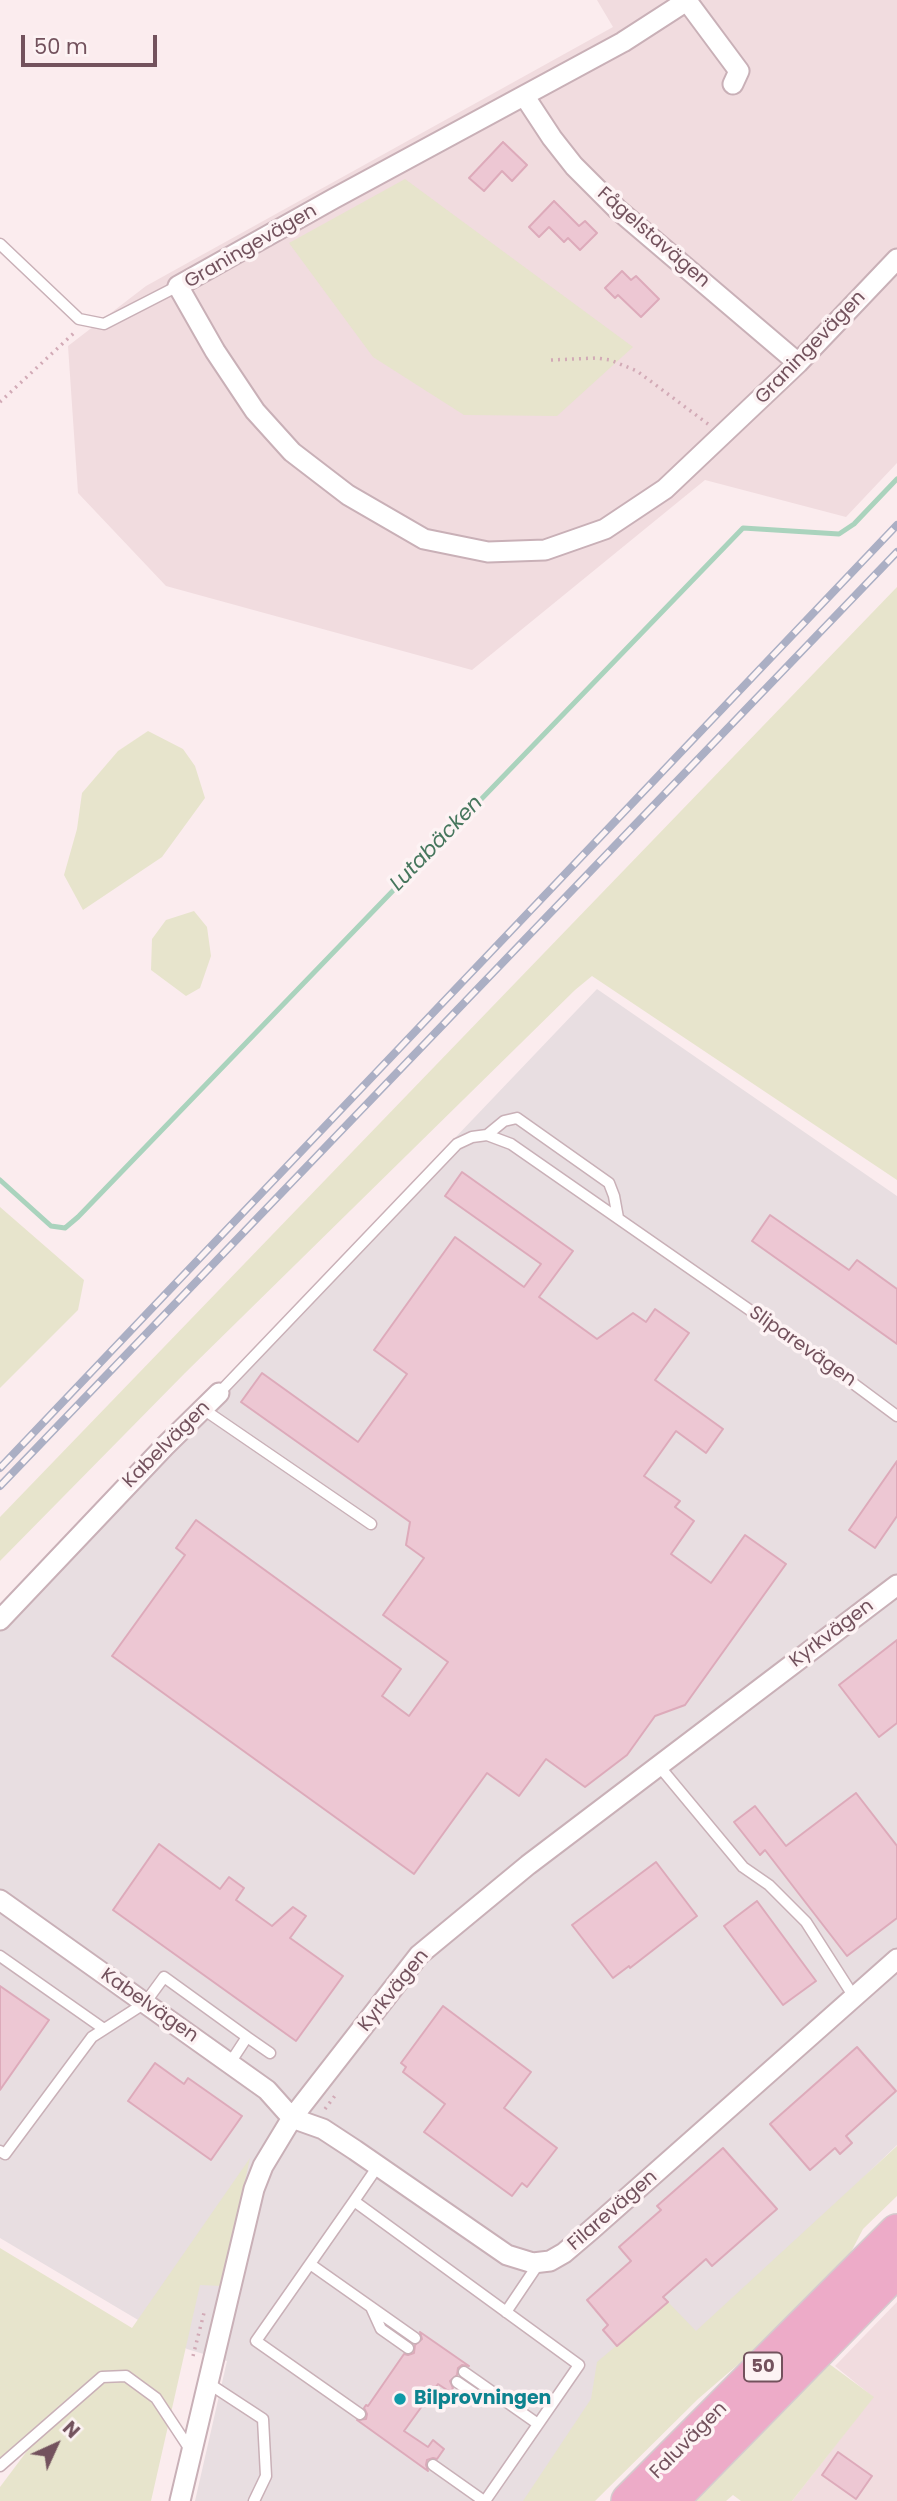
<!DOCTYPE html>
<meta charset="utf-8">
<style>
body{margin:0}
#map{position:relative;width:897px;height:2501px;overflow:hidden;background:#fbecee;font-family:Poppins,sans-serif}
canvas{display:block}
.north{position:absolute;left:21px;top:2410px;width:70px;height:70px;-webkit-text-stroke:5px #fdf3f4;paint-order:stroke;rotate:45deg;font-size:19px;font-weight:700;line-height:28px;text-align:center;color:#73525d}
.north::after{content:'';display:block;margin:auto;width:24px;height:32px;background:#73525d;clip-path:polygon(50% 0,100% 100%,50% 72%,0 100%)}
.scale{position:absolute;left:21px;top:35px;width:136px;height:32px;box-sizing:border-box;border:4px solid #73525d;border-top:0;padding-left:9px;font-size:21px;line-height:24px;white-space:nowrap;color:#73525d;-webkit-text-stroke:5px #fdf3f4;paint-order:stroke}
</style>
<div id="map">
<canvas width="897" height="2501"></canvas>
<div class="north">N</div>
<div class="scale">50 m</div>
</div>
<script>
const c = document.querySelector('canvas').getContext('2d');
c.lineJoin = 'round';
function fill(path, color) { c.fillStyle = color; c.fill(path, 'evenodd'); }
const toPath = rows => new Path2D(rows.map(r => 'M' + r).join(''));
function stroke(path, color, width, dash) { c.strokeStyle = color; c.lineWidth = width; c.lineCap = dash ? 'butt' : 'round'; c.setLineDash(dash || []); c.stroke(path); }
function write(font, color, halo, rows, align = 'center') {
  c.font = font + ' Poppins,sans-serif'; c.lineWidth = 7; c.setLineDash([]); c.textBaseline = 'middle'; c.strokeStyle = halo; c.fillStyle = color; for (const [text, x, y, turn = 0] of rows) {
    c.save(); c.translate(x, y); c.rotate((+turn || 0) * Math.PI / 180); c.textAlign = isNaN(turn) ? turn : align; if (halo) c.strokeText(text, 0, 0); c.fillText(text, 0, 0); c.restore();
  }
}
const residential = toPath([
 [597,0,897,0,897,463,846,517,705,480,472,670,166,586,78,493,68,346,146,286,613,27],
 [897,2302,897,2501,792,2501,873,2397,835,2366]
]);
const industrial = toPath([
 [597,989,897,1196,897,2145,691,2345,534,2501,195,2501,227,2361,187,2349,0,2238,0,1615]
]);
const green = toPath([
 [405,179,633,347,557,416,464,415,373,357,289,243],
 [897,587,897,1180,592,976,575,990,185,1373,0,1561,0,1517],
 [148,731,183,749,195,766,205,798,162,857,83,910,64,875,77,829,82,793,118,751],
 [194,911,207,927,211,956,200,988,186,996,151,970,152,939,166,920],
 [0,1207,84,1280,78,1310,0,1388],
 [897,2146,897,2196,863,2229,850,2254,778,2330,698,2399,595,2501,523,2501,591,2399,597,2362,668,2302,696,2331],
 [250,2158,222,2286,200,2285,151,2501,0,2501,0,2487,30,2447,0,2458,0,2248,132,2328],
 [828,2363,874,2397,792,2501,741,2501,733,2495,726,2501,695,2501]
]);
const stream = toPath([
 [0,1180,51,1226,65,1228,78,1217,743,528,839,534,854,524,897,479]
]);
const building = toPath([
 [503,142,527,165,512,181,502,171,484,191,469,178,503,142],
 [554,201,579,226,585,221,597,233,580,250,568,238,564,242,549,227,539,237,529,227,554,201],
 [622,271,631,280,636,276,659,299,641,317,618,295,615,298,605,288,622,271],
 [462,1172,573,1251,539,1297,597,1339,633,1313,646,1322,655,1309,689,1333,655,1380,723,1429,706,1453,676,1431,644,1476,680,1501,675,1507,694,1521,671,1554,711,1583,745,1535,786,1564,685,1705,655,1716,627,1755,585,1787,546,1759,519,1796,487,1773,414,1874,112,1656,185,1555,176,1548,196,1520,401,1669,382,1696,409,1716,448,1662,383,1615,424,1558,406,1545,410,1522,241,1402,262,1373,358,1442,407,1374,374,1350,455,1237,524,1287,541,1264,445,1196,462,1172],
 [770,1215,849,1270,857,1260,897,1289,897,1344,752,1241,770,1215],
 [897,1461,897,1516,875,1548,849,1530,897,1461],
 [897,1640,897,1723,879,1737,839,1685,897,1640],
 [856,1793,897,1846,897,1918,847,1956,765,1850,760,1855,734,1822,755,1806,786,1846,856,1793],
 [159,1844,220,1889,229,1877,244,1888,236,1900,272,1926,293,1907,306,1916,290,1938,343,1976,296,2041,113,1910,159,1844],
 [656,1862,697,1916,630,1968,629,1966,613,1978,572,1925,656,1862],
 [757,1901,816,1981,783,2005,724,1926,757,1901],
 [0,1986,49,2020,0,2090,0,1986],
 [443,2006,531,2072,504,2108,557,2148,527,2187,522,2183,512,2196,424,2132,445,2104,403,2072,406,2067,401,2063,443,2006],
 [857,2047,896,2091,846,2136,852,2143,840,2154,835,2148,810,2170,770,2124,857,2047],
 [155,2063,184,2084,188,2078,242,2116,211,2160,128,2101,155,2063],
 [723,2148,777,2209,712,2266,706,2259,663,2297,668,2302,617,2346,603,2330,608,2325,587,2300,631,2261,619,2247,661,2210,657,2206,723,2148],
 [420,2332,469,2366,462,2365,458,2368,457,2375,450,2381,453,2388,450,2392,438,2384,404,2431,428,2447,433,2440,444,2449,437,2459,433,2458,427,2460,426,2465,428,2471,357,2420,366,2419,367,2414,364,2408,366,2405,368,2406,404,2354,408,2355,414,2353,415,2345,422,2339,420,2332],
 [838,2452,872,2476,856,2499,822,2475,838,2452]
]);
const path = toPath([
 [551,360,596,358,610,360,637,371,708,424],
 [0,402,75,332],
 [325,2109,337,2093],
 [193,2356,205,2309]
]);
const lane = toPath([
 [0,244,79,319,104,324,178,286],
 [487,1135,504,1121,517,1118,609,1183,614,1196,618,1218],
 [219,1393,457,1144,472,1137,487,1135,511,1144,823,1361,897,1416],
 [203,1409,371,1524],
 [659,1766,743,1867,769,1885,806,1922,854,1997],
 [0,1956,104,2029],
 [247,2037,270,2053],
 [0,2151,5,2154,92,2037,145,2003,164,1977,247,2037,230,2063],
 [354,2201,378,2166],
 [310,2264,415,2338],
 [371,2307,381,2329,408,2348],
 [506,2312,539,2263],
 [464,2372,538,2424],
 [457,2382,479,2397,501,2400],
 [208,2383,263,2419,266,2476,254,2501],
 [360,2414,256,2341,354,2201,579,2365,485,2501],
 [433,2465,484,2501],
 [0,2466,102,2377,126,2376,156,2398,191,2451]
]);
const street = toPath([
 [688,0,623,42,333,199,178,286,215,351,255,411,292,452,348,495,424,539,488,552,545,550,605,529,665,489,798,363,897,259],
 [687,1,739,71,733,84],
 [525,97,552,138,574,166,617,209,798,363],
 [0,1620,165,1446,219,1393],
 [0,1900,267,2090,292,2118,323,2129,355,2150,507,2255,533,2263,550,2261,564,2253,591,2230,897,1959],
 [180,2501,254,2189,263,2166,292,2118,419,1955,528,1865,897,1585]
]);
const highway = toPath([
 [629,2501,897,2232],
 [670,2501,897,2269]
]);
const rail = toPath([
 [0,1468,897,525],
 [0,1486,897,552]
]);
const markers = [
 [400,2399,7,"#0f9aa8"]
];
const shields = [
 [763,2367,38]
];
const shieldNames = [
 ["50",763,2367]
];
const streetNames = [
 ["Fågelstavägen",653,238,41],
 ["Graningevägen",251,247,-30],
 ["Graningevägen",811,348,-46],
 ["Sliparevägen",802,1347,35],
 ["Kabelvägen",167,1445,-45],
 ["Kyrkvägen",832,1634,-37],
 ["Kyrkvägen",394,1991,-51],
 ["Kabelvägen",149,2006,35],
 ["Filarevägen",613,2211,-41],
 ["Faluvägen",689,2441,-45]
];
const cultureNames = [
 ["Bilprovningen",414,2399]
];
const waterNames = [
 ["Lutabäcken",437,844,-46]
];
fill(residential, '#f1dcdf');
fill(industrial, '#e8dee1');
fill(green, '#e7e4cc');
stroke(stream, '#aad3bd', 5);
fill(building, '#edc7d3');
stroke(building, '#ddaaba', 2);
stroke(lane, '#c9b0b7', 13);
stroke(street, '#c9b0b7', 23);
stroke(highway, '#d5cbce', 38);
stroke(path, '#d2aab6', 3.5, [2, 5]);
stroke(lane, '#fff', 10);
stroke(street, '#fff', 19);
stroke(highway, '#edabc8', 35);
stroke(rail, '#abafc4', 8);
stroke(rail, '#fdf3f4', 5, [16]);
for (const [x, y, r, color] of markers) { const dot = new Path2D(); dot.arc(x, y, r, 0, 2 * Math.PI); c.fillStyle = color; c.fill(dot); stroke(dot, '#fdf3f4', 2.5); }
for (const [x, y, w] of shields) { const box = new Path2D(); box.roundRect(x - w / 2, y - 14.5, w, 29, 5); c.fillStyle = '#fdf3f4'; c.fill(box); stroke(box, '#73525d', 2); }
write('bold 18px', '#73525d', null, shieldNames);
write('19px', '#73525d', '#fdf3f4', streetNames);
write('bold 19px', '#0d838f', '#fdf3f4', cultureNames, 'left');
write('italic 21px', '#46765d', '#fdf3f4', waterNames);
</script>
